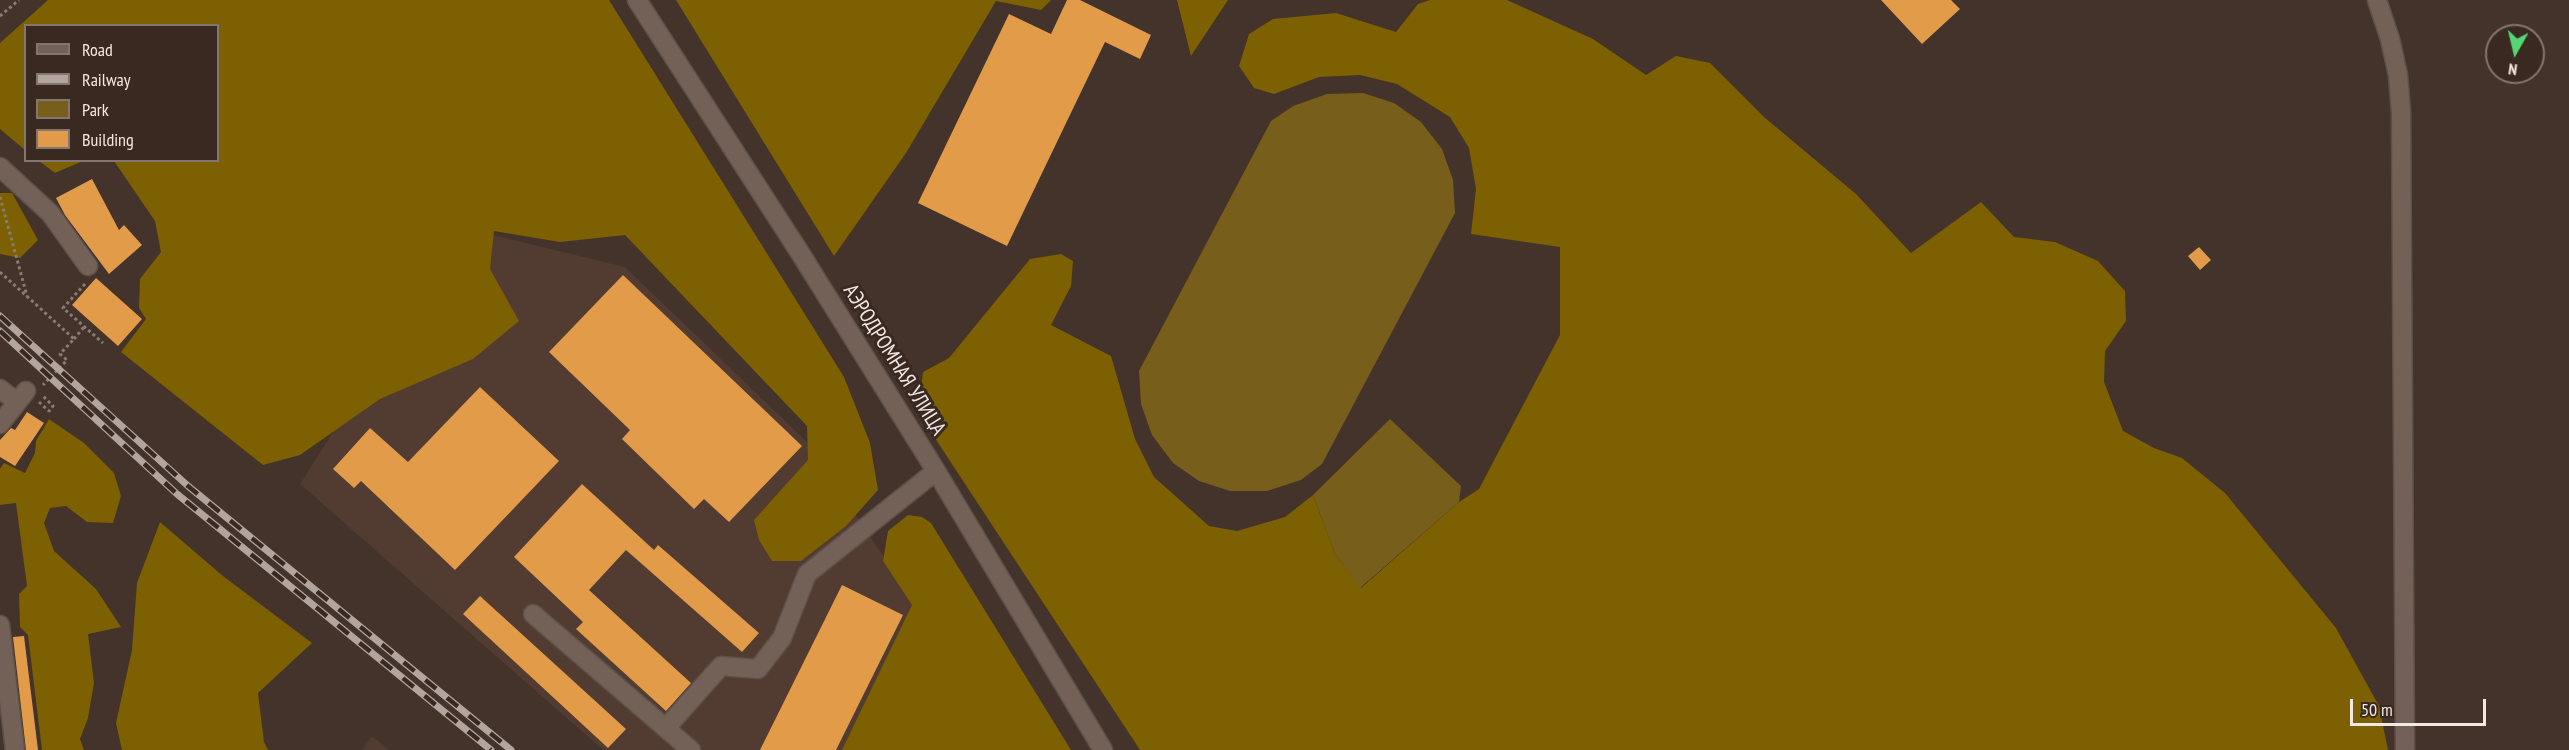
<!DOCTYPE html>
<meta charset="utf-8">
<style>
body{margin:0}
#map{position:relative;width:2569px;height:750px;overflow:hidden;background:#43332a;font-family:"PT Sans Narrow",sans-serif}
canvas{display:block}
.legend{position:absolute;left:24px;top:24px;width:195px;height:138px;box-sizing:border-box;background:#392921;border:2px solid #83756f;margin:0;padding:8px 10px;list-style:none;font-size:18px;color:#f3e8e3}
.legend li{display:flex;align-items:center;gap:12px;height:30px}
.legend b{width:30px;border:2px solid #83756f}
.north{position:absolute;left:2485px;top:24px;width:60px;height:60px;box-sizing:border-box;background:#392921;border:2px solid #83756f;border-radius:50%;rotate:188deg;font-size:16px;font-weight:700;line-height:24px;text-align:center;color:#f3e8e3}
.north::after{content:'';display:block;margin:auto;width:21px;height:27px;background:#54d672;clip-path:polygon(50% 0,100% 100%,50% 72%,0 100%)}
.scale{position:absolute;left:2350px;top:699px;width:136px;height:27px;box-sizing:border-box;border:3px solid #f3e8e3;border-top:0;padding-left:8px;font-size:18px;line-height:21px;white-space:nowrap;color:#f3e8e3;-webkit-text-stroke:4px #392921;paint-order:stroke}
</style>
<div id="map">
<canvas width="2569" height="750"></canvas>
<ul class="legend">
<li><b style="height:8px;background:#736158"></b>Road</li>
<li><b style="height:8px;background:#b2a59f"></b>Railway</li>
<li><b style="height:16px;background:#775e1a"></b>Park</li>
<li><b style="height:16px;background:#e19b49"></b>Building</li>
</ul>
<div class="north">N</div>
<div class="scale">50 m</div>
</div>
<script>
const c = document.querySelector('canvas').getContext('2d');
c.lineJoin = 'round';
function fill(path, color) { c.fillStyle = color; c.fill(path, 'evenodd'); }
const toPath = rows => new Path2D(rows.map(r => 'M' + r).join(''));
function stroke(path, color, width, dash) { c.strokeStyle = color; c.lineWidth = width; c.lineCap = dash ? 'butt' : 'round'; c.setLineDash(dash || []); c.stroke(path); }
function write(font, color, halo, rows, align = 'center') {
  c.font = font + ' "PT Sans Narrow",sans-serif'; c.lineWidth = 6; c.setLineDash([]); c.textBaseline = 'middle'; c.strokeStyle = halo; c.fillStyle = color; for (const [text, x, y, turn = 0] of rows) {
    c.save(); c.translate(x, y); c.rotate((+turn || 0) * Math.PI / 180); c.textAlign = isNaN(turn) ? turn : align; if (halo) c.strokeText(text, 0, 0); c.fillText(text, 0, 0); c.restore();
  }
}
const built = toPath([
 [485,233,625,267,805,440,915,603,845,750,603,750,300,484,356,396],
 [372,736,389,750,362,750]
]);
const green = toPath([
 [1363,93,1394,103,1421,122,1442,149,1453,180,1455,213,1322,464,1301,480,1267,491,1230,491,1199,481,1173,463,1152,435,1141,404,1139,371,1271,121,1293,106,1327,94],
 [1390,419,1461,486,1459,502,1360,588,1335,554,1313,495]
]);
const forest = toPath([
 [48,0,609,0,844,377,870,443,878,490,846,526,801,561,772,561,759,540,754,520,808,460,807,426,625,235,560,242,494,231,490,269,519,321,473,359,380,399,300,455,263,465,121,352,146,319,139,308,140,279,161,252,155,221,114,161,218,160,218,26,26,26,25,150,0,129,0,43],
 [676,0,1051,0,1041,10,996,1,906,153,834,256],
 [1177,0,1228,0,1191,56],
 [1430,0,1507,0,1593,39,1646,75,1676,56,1710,63,1764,117,1856,194,1911,253,1981,202,2014,237,2055,242,2098,261,2125,291,2126,321,2105,351,2104,382,2123,431,2154,448,2182,458,2225,493,2336,628,2379,706,2388,750,1140,750,925,423,920,395,923,372,949,358,1030,259,1061,254,1073,261,1071,286,1051,325,1111,356,1135,439,1154,477,1209,526,1237,531,1285,517,1313,495,1335,554,1361,588,1459,502,1479,489,1560,335,1560,247,1471,234,1476,189,1469,148,1450,117,1397,84,1360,75,1319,77,1274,94,1254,88,1239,66,1249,34,1273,19,1336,13,1396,32,1418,4],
 [39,161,83,161,55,173],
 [0,193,12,193,38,240,20,258,0,254],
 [49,419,84,443,114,473,121,496,113,523,87,522,66,506,50,508,44,523,54,551,96,589,121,627,88,634,94,683,88,718,80,739,84,750,42,750,28,635,20,627,19,594,27,586,16,503,0,505,0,469,4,463,25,473,35,453,36,441],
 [908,515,922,517,931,523,1071,750,842,750,912,605,883,561,888,531],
 [160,522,223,576,312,643,258,693,264,742,268,750,122,750,116,723,132,650,137,583]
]);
const building = toPath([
 [1067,0,1080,0,1151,35,1140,59,1105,42,1007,246,918,203,1009,14,1051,34],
 [1881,0,1951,0,1960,9,1922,44],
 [92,179,119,230,124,225,142,245,109,274,65,215,56,198],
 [2199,247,2211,260,2200,270,2188,256],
 [623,275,802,446,729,522,704,499,694,509,622,439,630,430,549,352],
 [96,278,142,319,118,346,72,305],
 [480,387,559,461,455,570,361,481,354,488,333,469,370,428,408,462],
 [27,412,44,423,15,466,0,457,0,440,11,428,15,430],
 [582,484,654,550,658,545,759,633,742,652,626,550,589,590,691,683,666,711,576,629,583,622,514,557],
 [842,585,903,615,836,750,760,750],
 [480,596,626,729,608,748,463,614],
 [24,636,38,750,26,750,13,637]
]);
const path = toPath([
 [0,16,19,0],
 [0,197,27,296],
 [0,272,74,339,60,354,67,360,43,385],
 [85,284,63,308,103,343],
 [74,339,84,327],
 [39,402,49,411,53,406,43,396]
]);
const minor = toPath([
 [637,0,802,256,936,471,1103,750],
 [2377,0,2390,39,2398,75,2401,112,2405,750],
 [0,167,50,213,88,266],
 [0,389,17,402],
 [0,424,26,391],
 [533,614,691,750],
 [0,625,15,750],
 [666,728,721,666,758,669,782,638,807,574,936,471]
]);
const rail = toPath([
 [0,316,188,486,511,750],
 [0,331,177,494,491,750]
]);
const streetNames = [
 ["АЭРОДРОМНАЯ УЛИЦА",894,360,58]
];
fill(built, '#523b30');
fill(green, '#775e1a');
fill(forest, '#7c6001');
fill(building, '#e19b49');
stroke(minor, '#5e5049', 21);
stroke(path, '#8a7c74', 3, [3, 3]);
stroke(minor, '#736158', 18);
stroke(rail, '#b2a59f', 7);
stroke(rail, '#392921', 4.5, [14]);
write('21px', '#f3e8e3', '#392921', streetNames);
</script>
